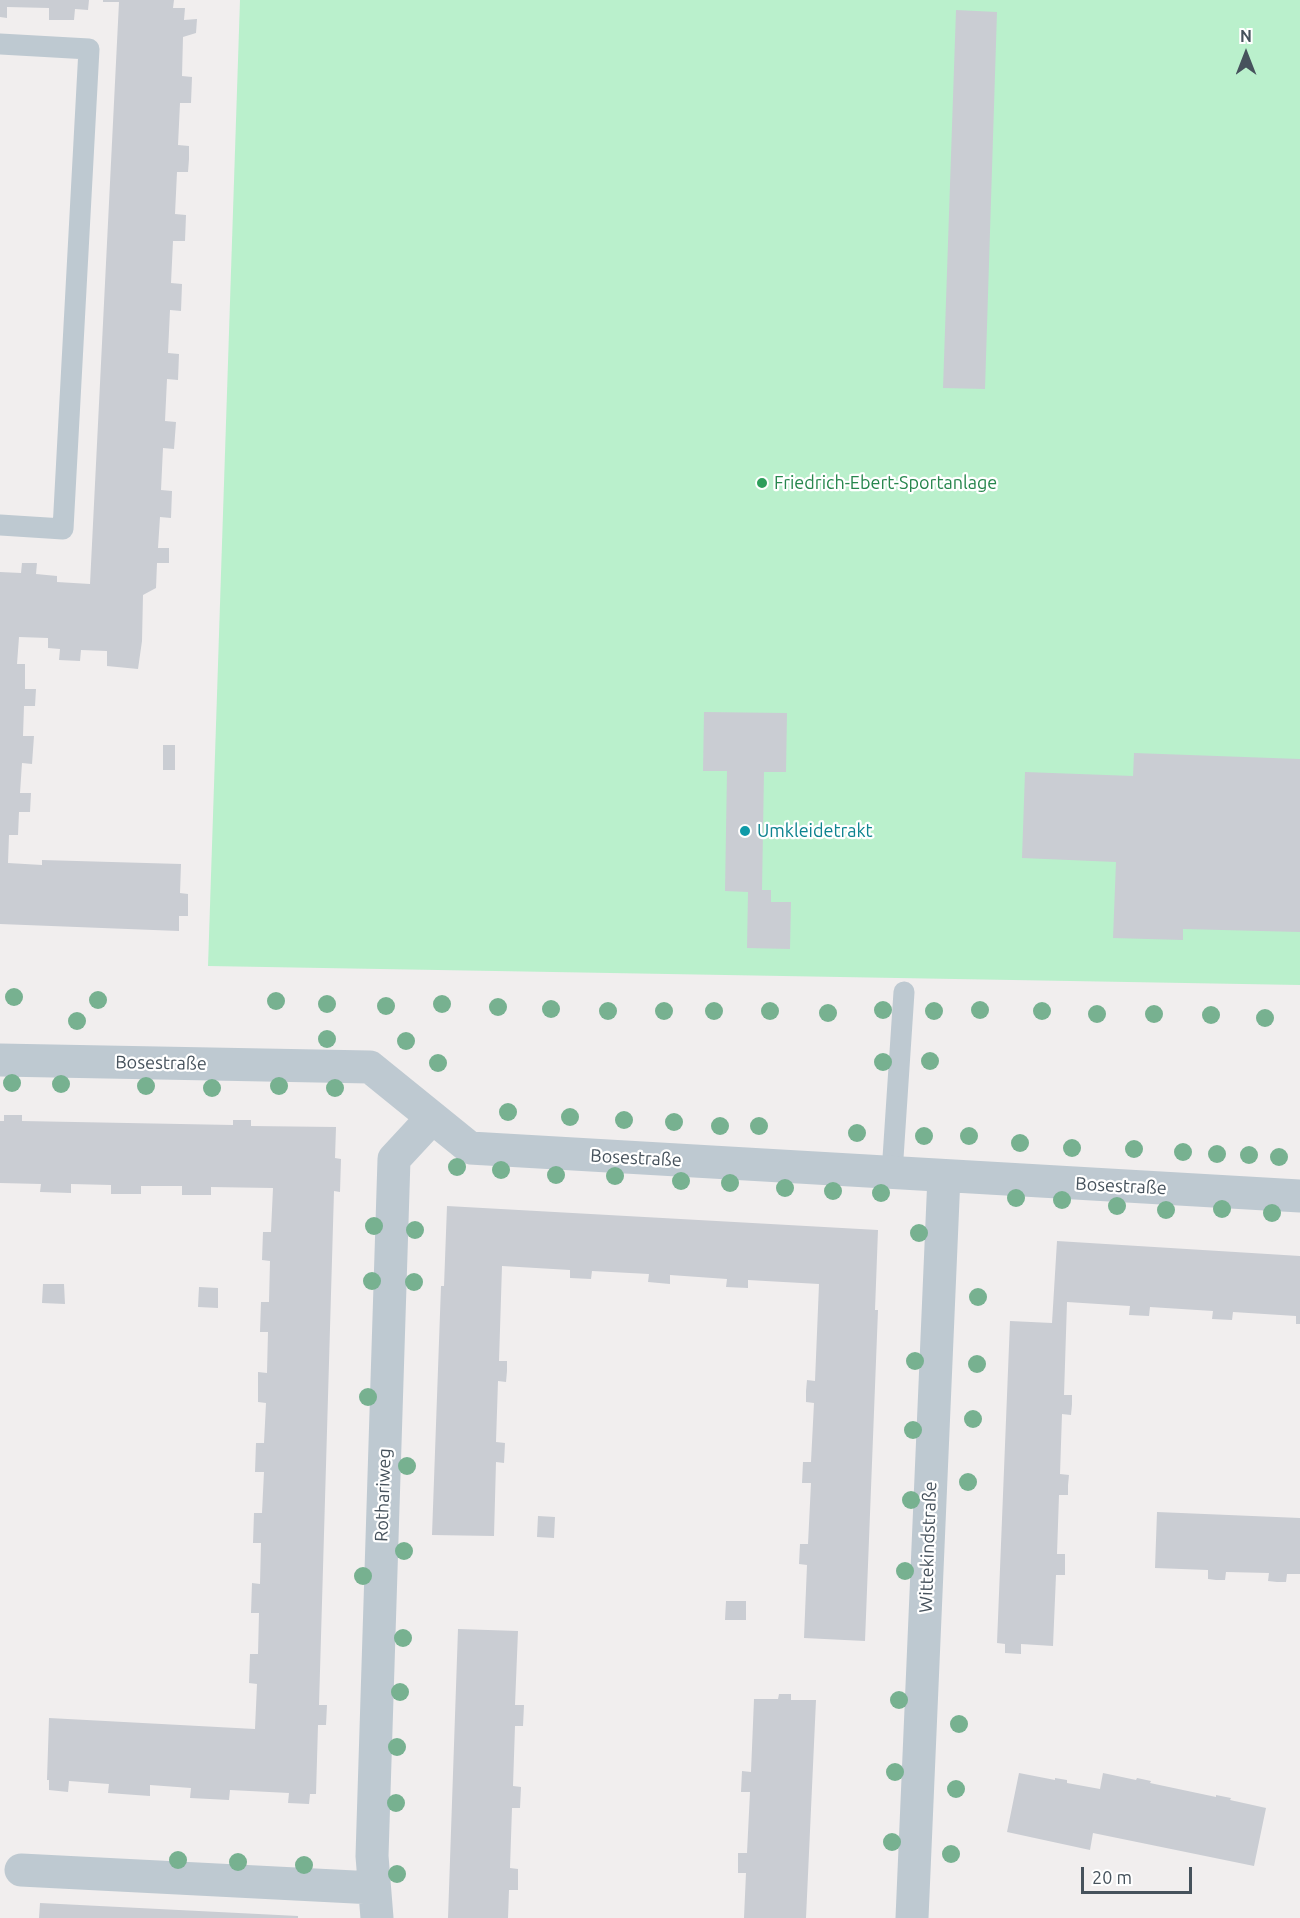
<!DOCTYPE html>
<meta charset="utf-8">
<style>
body{margin:0}
#map{position:relative;width:1300px;height:1918px;overflow:hidden;background:#f1eeee;font-family:Ubuntu,sans-serif}
canvas{display:block}
.north{position:absolute;left:1216px;top:24px;width:60px;height:60px;-webkit-text-stroke:4px #fff;paint-order:stroke;rotate:0deg;font-size:16px;font-weight:700;line-height:24px;text-align:center;color:#46525c}
.north::after{content:'';display:block;margin:auto;width:21px;height:27px;background:#46525c;clip-path:polygon(50% 0,100% 100%,50% 72%,0 100%)}
.scale{position:absolute;left:1081px;top:1867px;width:111px;height:27px;box-sizing:border-box;border:3px solid #46525c;border-top:0;padding-left:8px;font-size:18px;line-height:21px;white-space:nowrap;color:#46525c;-webkit-text-stroke:4px #fff;paint-order:stroke}
</style>
<div id="map">
<canvas width="1300" height="1918"></canvas>
<div class="north">N</div>
<div class="scale">20 m</div>
</div>
<script>
const c = document.querySelector('canvas').getContext('2d');
c.lineJoin = 'round';
function fill(path, color) { c.fillStyle = color; c.fill(path, 'evenodd'); }
const toPath = rows => new Path2D(rows.map(r => 'M' + r).join(''));
function stroke(path, color, width, dash) { c.strokeStyle = color; c.lineWidth = width; c.lineCap = dash ? 'butt' : 'round'; c.setLineDash(dash || []); c.stroke(path); }
function write(font, color, halo, rows, align = 'center') {
  c.font = font + ' Ubuntu,sans-serif'; c.lineWidth = 4.5; c.setLineDash([]); c.textBaseline = 'middle'; c.strokeStyle = halo; c.fillStyle = color; for (const [text, x, y, turn = 0] of rows) {
    c.save(); c.translate(x, y); c.rotate((+turn || 0) * Math.PI / 180); c.textAlign = isNaN(turn) ? turn : align; if (halo) c.strokeText(text, 0, 0); c.fillText(text, 0, 0); c.restore();
  }
}
const green = toPath([
 [240,0,1300,0,1300,985,208,966]
]);
const building = toPath([
 [0,0,89,0,88,10,75,9,74,20,49,20,49,8,7,7,7,18,0,17],
 [103,0,174,0,173,8,185,8,184,20,197,19,196,33,183,37,182,76,192,77,191,103,180,103,178,145,189,146,189,159,188,172,177,172,175,214,186,215,185,241,173,241,171,283,182,284,181,311,170,310,168,353,179,354,178,380,167,379,165,421,176,422,174,449,163,448,161,490,172,491,171,518,160,517,158,548,169,548,169,563,157,563,156,588,143,595,142,641,138,669,107,666,107,651,81,650,80,661,59,660,60,649,48,648,48,638,19,637,17,664,25,664,25,689,36,689,35,706,24,706,23,736,34,736,32,764,22,763,20,793,31,793,30,812,19,812,18,835,9,835,8,863,42,865,42,860,181,864,180,893,188,894,188,916,179,916,179,931,0,924,0,572,21,573,22,563,37,563,36,574,57,576,57,582,90,584,119,2,103,2],
 [956,10,997,12,985,389,943,388],
 [704,712,787,713,786,772,764,772,762,890,771,890,771,902,791,902,790,949,747,948,748,892,725,891,727,771,703,771],
 [163,745,175,745,175,770,163,770],
 [1134,753,1300,759,1300,932,1183,929,1183,940,1113,938,1116,862,1022,858,1025,772,1133,776],
 [4,1115,22,1115,22,1121,233,1125,233,1120,251,1120,251,1126,336,1127,335,1158,341,1159,340,1192,334,1191,319,1705,327,1705,326,1725,318,1725,316,1794,310,1794,309,1804,288,1803,289,1793,230,1790,229,1800,210,1799,190,1798,191,1788,150,1785,150,1796,108,1793,109,1784,69,1781,68,1792,49,1790,49,1780,47,1780,49,1718,255,1729,257,1684,249,1683,250,1654,258,1654,259,1613,251,1613,252,1583,260,1584,261,1543,253,1543,254,1513,262,1513,264,1472,255,1472,256,1443,264,1443,266,1403,258,1402,258,1372,267,1373,268,1332,260,1332,261,1302,269,1302,270,1261,262,1260,263,1232,271,1232,273,1188,211,1187,211,1195,182,1195,182,1186,141,1186,141,1194,111,1194,111,1185,71,1184,71,1193,40,1192,41,1184,0,1183,0,1121,4,1121],
 [447,1206,878,1230,875,1310,878,1310,865,1641,804,1638,807,1565,799,1564,800,1544,808,1544,811,1483,802,1483,803,1462,811,1462,814,1403,806,1402,806,1391,807,1380,815,1381,819,1284,748,1280,748,1288,726,1287,727,1279,670,1275,670,1284,648,1282,649,1274,592,1271,591,1279,570,1278,570,1270,502,1266,499,1361,507,1361,507,1371,506,1382,498,1381,496,1442,505,1443,504,1463,496,1462,494,1536,432,1535,441,1286,444,1286],
 [1057,1241,1300,1256,1300,1324,1296,1324,1296,1316,1233,1312,1232,1320,1212,1319,1213,1311,1150,1307,1149,1316,1129,1315,1130,1306,1067,1302,1064,1395,1072,1395,1072,1405,1071,1415,1062,1414,1060,1474,1069,1475,1068,1485,1068,1495,1059,1495,1057,1554,1065,1554,1065,1575,1056,1575,1053,1646,1021,1644,1021,1654,1005,1653,1005,1644,997,1643,1010,1321,1052,1323],
 [43,1284,64,1284,65,1304,42,1303],
 [199,1287,218,1288,218,1308,198,1307],
 [1157,1512,1300,1518,1300,1574,1287,1574,1286,1582,1277,1582,1268,1581,1269,1573,1226,1572,1225,1580,1216,1580,1208,1579,1208,1570,1155,1568],
 [538,1516,555,1517,554,1538,537,1537],
 [726,1601,746,1601,746,1620,725,1620],
 [458,1629,518,1631,515,1705,524,1705,523,1726,515,1726,513,1786,521,1787,520,1808,512,1808,510,1868,518,1869,518,1890,509,1890,508,1918,448,1918],
 [779,1694,791,1694,791,1700,816,1700,806,1918,744,1918,746,1873,738,1873,738,1853,747,1853,750,1792,741,1792,742,1771,751,1772,754,1699,778,1699],
 [1019,1773,1055,1780,1055,1778,1067,1780,1067,1783,1100,1789,1103,1773,1136,1780,1137,1778,1151,1781,1150,1783,1216,1797,1216,1795,1231,1798,1230,1800,1266,1808,1254,1866,1093,1833,1090,1850,1007,1832],
 [40,1903,298,1916,298,1918,39,1918]
]);
const service = toPath([
 [0,44,89,49,63,529,0,525],
 [892,1173,904,992]
]);
const minor = toPath([
 [0,1060,370,1067,470,1148,1300,1196],
 [21,1870,374,1888],
 [377,1918,372,1856,394,1159,432,1118],
 [912,1918,944,1176]
]);
const trees = [
 [14,997],
 [98,1000],
 [276,1001],
 [327,1004],
 [442,1004],
 [386,1006],
 [498,1007],
 [551,1009],
 [883,1010],
 [980,1010],
 [608,1011],
 [664,1011],
 [714,1011],
 [770,1011],
 [934,1011],
 [1042,1011],
 [828,1013],
 [1097,1014],
 [1154,1014],
 [1211,1015],
 [1265,1018],
 [77,1021],
 [327,1039],
 [406,1041],
 [930,1061],
 [883,1062],
 [438,1063],
 [12,1083],
 [61,1084],
 [146,1086],
 [279,1086],
 [212,1088],
 [335,1088],
 [508,1112],
 [570,1117],
 [624,1120],
 [674,1122],
 [720,1126],
 [759,1126],
 [857,1133],
 [924,1136],
 [969,1136],
 [1020,1143],
 [1072,1148],
 [1134,1149],
 [1183,1152],
 [1217,1154],
 [1249,1155],
 [1279,1157],
 [457,1167],
 [501,1170],
 [556,1175],
 [615,1176],
 [681,1181],
 [730,1183],
 [785,1188],
 [833,1191],
 [881,1193],
 [1016,1198],
 [1062,1200],
 [1117,1206],
 [1222,1209],
 [1166,1210],
 [1272,1213],
 [374,1226],
 [415,1230],
 [919,1233],
 [372,1281],
 [414,1282],
 [978,1297],
 [915,1361],
 [977,1364],
 [368,1397],
 [973,1419],
 [913,1430],
 [407,1466],
 [968,1482],
 [911,1500],
 [404,1551],
 [905,1571],
 [363,1576],
 [403,1638],
 [400,1692],
 [899,1700],
 [959,1724],
 [397,1747],
 [895,1772],
 [956,1789],
 [396,1803],
 [892,1842],
 [951,1854],
 [178,1860],
 [238,1862],
 [304,1865],
 [397,1874]
];
const markers = [
 [762,483,6,"#2e9e5b"],
 [745,831,6,"#0f9aa8"]
];
const leisureNames = [
 ["Friedrich-Ebert-Sportanlage",774,483]
];
const cultureNames = [
 ["Umkleidetrakt",757,831]
];
const streetNames = [
 ["Bosestraße",161,1063,1],
 ["Bosestraße",636,1158,3],
 ["Bosestraße",1121,1186,3],
 ["Rothariweg",383,1495,-88],
 ["Wittekindstraße",928,1547,-88]
];
fill(green, '#baf0cc');
fill(building, '#cacdd3');
stroke(service, '#bec9d1', 21);
stroke(minor, '#bec9d1', 33);
c.fillStyle = '#77b190';
for (const [x, y] of trees) { c.beginPath(); c.arc(x, y, 9, 0, 2 * Math.PI); c.fill(); }
for (const [x, y, r, color] of markers) { const dot = new Path2D(); dot.arc(x, y, r, 0, 2 * Math.PI); c.fillStyle = color; c.fill(dot); stroke(dot, '#fff', 2); }
write('18px', '#27864d', '#fff', leisureNames, 'left');
write('18px', '#0d838f', '#fff', cultureNames, 'left');
write('18px', '#46525c', '#fff', streetNames);
</script>
